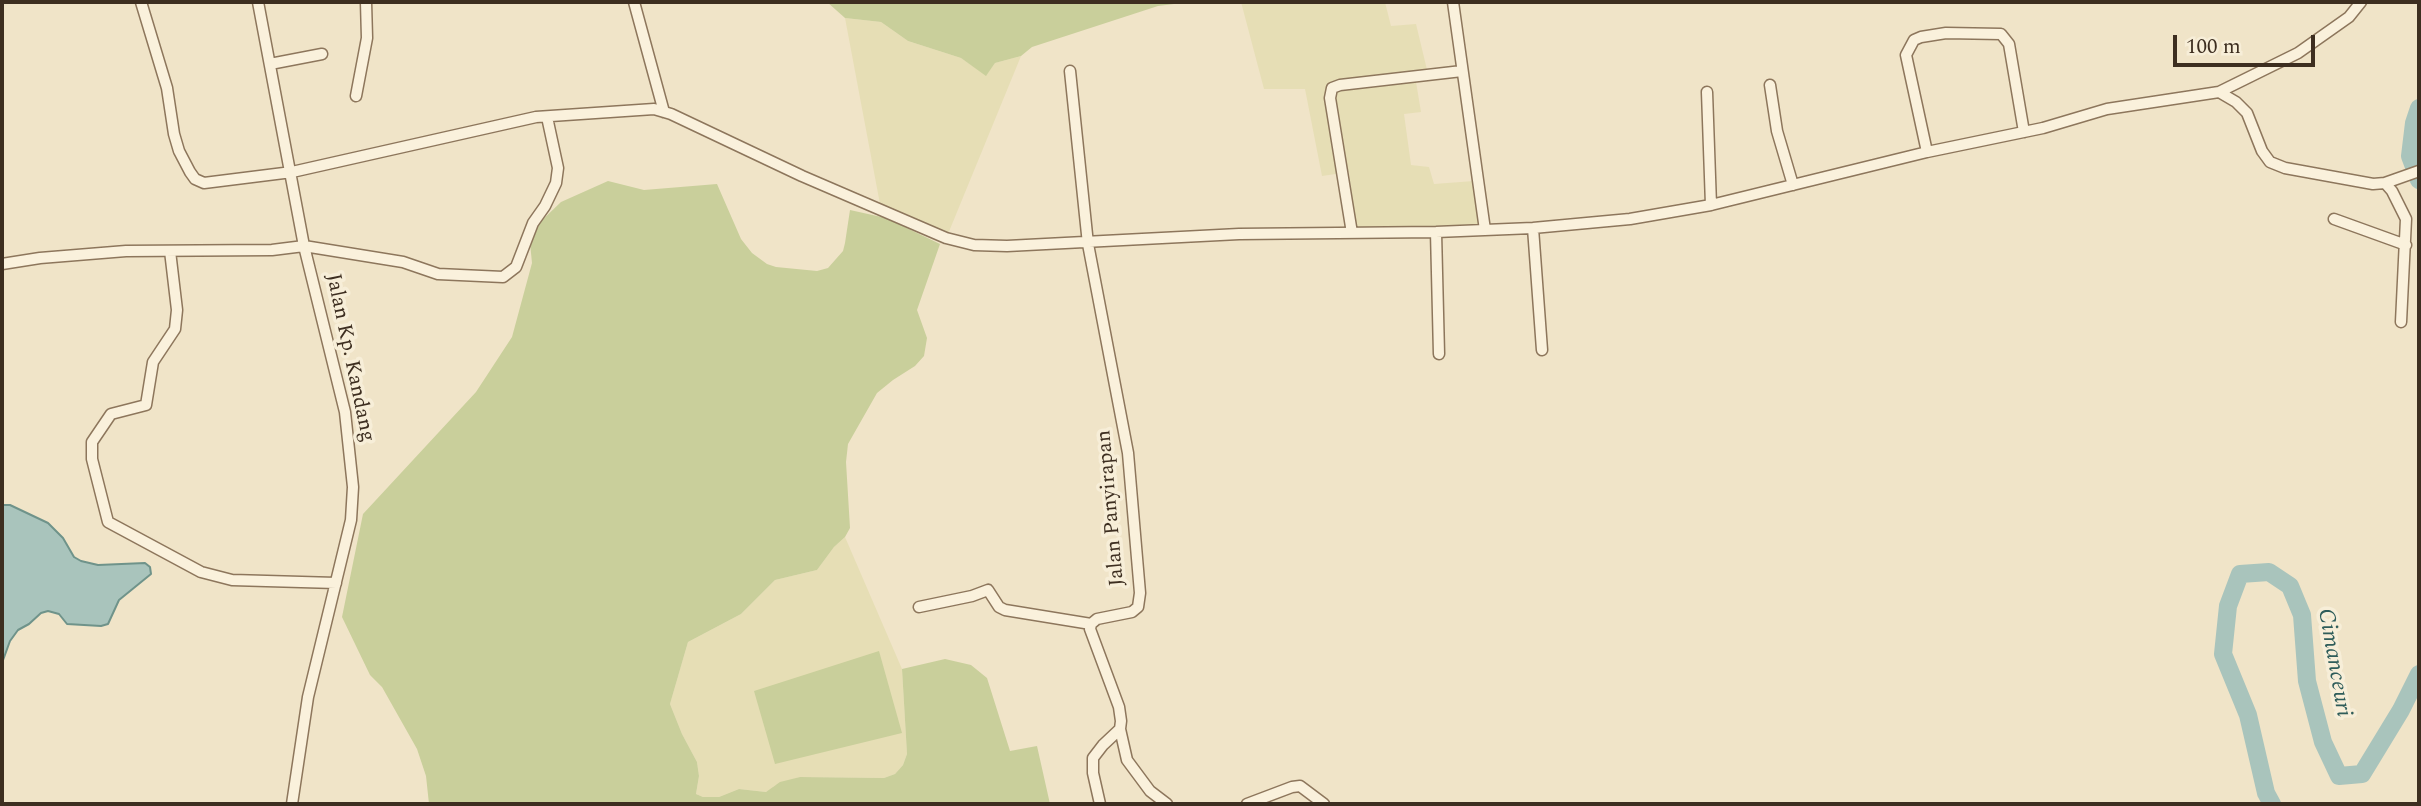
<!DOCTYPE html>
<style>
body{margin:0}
#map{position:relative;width:2421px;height:806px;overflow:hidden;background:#f0e4c8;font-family:Spectral,serif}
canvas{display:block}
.frame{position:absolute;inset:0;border:4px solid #3d2e20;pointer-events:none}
.scale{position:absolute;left:2173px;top:35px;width:142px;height:32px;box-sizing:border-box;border:4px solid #3d2e20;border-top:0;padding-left:9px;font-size:21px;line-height:24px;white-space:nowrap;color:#3d2e20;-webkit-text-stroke:5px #f7eed8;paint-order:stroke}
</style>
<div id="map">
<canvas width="2421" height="806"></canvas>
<div class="frame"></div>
<div class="scale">100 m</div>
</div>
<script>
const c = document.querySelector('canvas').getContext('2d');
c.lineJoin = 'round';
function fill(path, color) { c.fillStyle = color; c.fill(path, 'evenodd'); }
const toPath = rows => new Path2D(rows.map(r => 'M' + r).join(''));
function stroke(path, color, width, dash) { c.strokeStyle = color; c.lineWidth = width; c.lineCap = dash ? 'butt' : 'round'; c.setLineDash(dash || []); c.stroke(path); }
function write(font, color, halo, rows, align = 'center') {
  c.font = font + ' Spectral,serif'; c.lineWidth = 7; c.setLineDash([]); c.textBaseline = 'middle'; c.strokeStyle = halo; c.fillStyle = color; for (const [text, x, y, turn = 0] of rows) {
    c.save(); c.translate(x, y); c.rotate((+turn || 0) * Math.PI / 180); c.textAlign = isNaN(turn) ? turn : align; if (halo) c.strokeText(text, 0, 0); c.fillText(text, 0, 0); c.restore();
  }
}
const farmland = toPath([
 [1241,2,1385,2,1391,26,1416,24,1428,74,1415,76,1421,112,1404,114,1411,165,1429,167,1434,184,1474,181,1479,225,1355,229,1349,172,1322,176,1305,89,1264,89],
 [845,18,881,22,908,41,961,58,986,75,995,63,1021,56,948,234,880,204],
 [845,537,902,669,907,754,903,765,895,774,884,778,800,777,774,786,772,790,766,792,739,789,719,797,703,797,696,794,699,776,697,762,682,734,670,704,688,642,741,614,775,580,817,570,834,547]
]);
const green = toPath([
 [827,2,1190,2,1158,6,1032,47,1021,56,995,63,986,76,961,58,908,41,881,22,845,18],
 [608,181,644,190,717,184,741,239,752,253,767,264,776,267,817,271,828,268,843,251,845,243,850,210,886,218,940,244,917,310,927,338,924,356,915,366,893,380,877,393,848,444,846,462,850,528,845,537,834,547,817,570,775,580,741,614,688,642,670,704,682,734,697,762,699,776,696,794,703,797,719,797,739,789,766,792,780,782,800,777,884,778,895,774,903,765,907,754,902,669,945,659,971,665,987,678,1010,751,1037,746,1050,804,429,804,426,776,417,749,382,687,370,675,342,617,363,514,476,392,512,337,532,263,530,243,535,227,561,202],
 [879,651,902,733,775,764,754,691]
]);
const water = toPath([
 [2,505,10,505,48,523,63,538,74,557,81,561,98,565,145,563,150,567,151,574,119,600,108,624,101,626,67,624,59,614,48,611,41,613,29,624,18,630,10,641,2,663,2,505]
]);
const river = toPath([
 [2419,108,2414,123,2410,156,2419,180],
 [2272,804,2266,793,2248,715,2223,654,2228,606,2240,574,2269,572,2290,586,2302,615,2307,681,2323,742,2339,776,2362,774,2401,710,2419,674]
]);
const minor = toPath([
 [141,2,167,88,174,134,179,151,190,172,195,179,204,183,292,172,536,117,654,109,671,114,802,176,946,238,974,245,1007,246,1239,234,1436,232,1533,228,1630,219,1711,205,1927,152,2043,128,2107,109,2219,92,2298,53,2349,17,2361,2],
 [258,2,304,246,345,412,353,487,351,520,308,697,292,804],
 [634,2,664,112],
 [1453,2,1485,230],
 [270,64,322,54],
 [1070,71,1088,244,1128,453,1140,593,1138,607,1132,612,1097,619,1091,624,1090,629,1119,707,1121,721,1120,729,1103,745,1093,758,1093,773,1100,804],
 [1770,85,1777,131,1793,185],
 [1707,92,1711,205],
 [2219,92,2236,102,2247,113,2262,151,2270,162,2285,168,2373,184,2385,183,2419,171],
 [356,96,367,38,366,2],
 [1927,152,1906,55,1914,40,1921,37,1946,33,2001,34,2009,44,2024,132],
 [2385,183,2392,191,2406,219,2401,322],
 [2334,219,2406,245],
 [1533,228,1542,350],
 [1436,232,1439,354],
 [1352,233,1330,98,1332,88,1340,85,1462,71],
 [170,251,177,310,175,329,153,362,146,405,111,414,92,442,92,459,108,522,201,572,232,580,336,583],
 [2,264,40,258,126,251,272,250,304,246,403,262,438,274,503,277,516,267,533,223,545,206,556,183,558,168,547,117],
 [919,607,972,596,988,590,999,607,1005,610,1091,624],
 [1120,729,1127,760,1150,791,1167,804],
 [1247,804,1292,787,1300,786,1324,804]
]);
const streetNames = [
 ["Jalan Kp. Kandang",349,358,78],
 ["Jalan Panyirapan",1112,508,-95]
];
const waterNames = [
 ["Cimanceuri",2333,663,80]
];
fill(farmland, '#e6deb5');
fill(green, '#c9cf9b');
fill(water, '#a9c4bc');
stroke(water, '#6f938a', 2);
stroke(river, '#a9c4bc', 18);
stroke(minor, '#8d765c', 13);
stroke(minor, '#faf1dc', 10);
write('21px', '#3d2e20', '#f7eed8', streetNames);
write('italic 23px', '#2f5d5a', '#f7eed8', waterNames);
</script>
